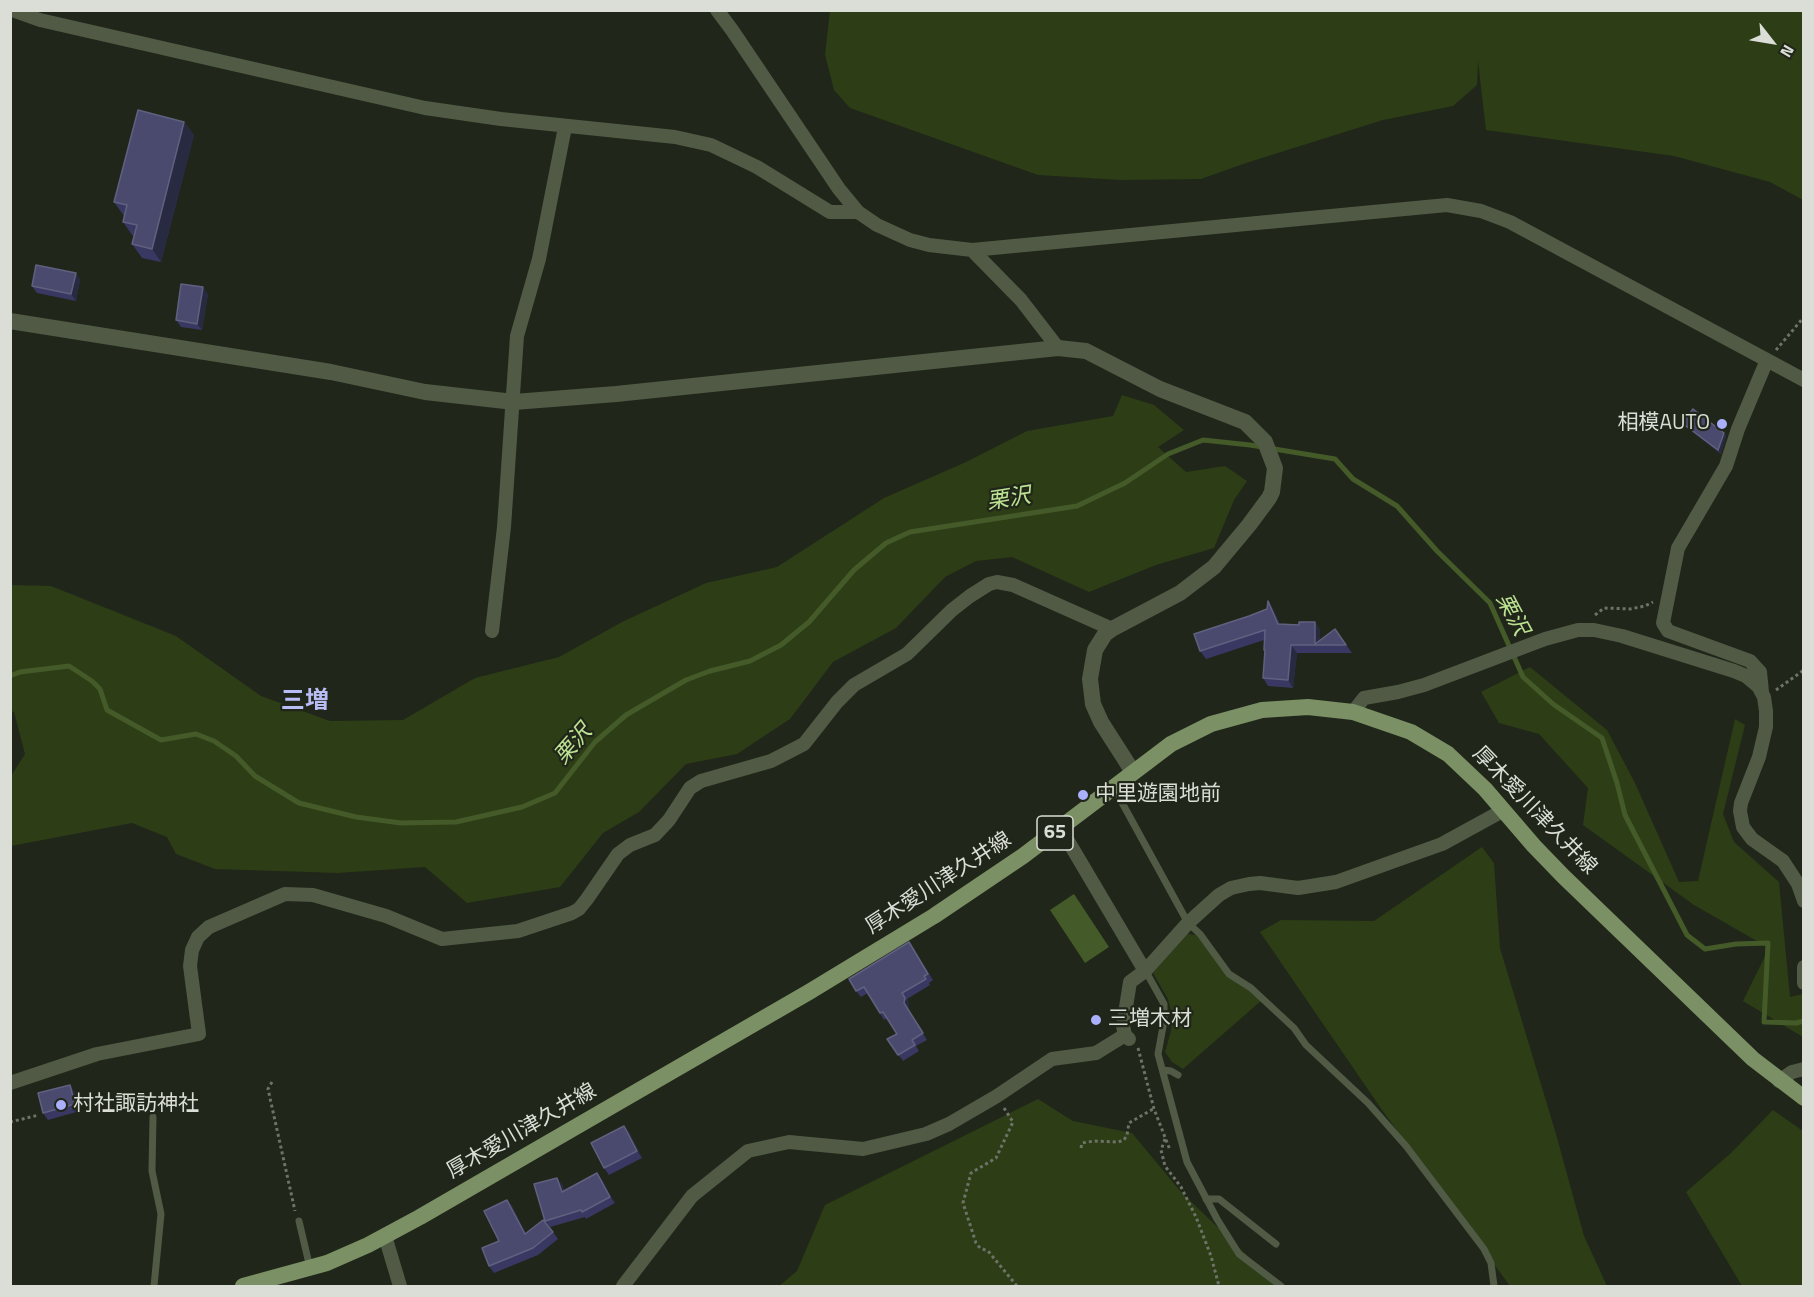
<!DOCTYPE html>
<meta charset="utf-8">
<style>
body{margin:0}
#map{position:relative;width:1814px;height:1297px;overflow:hidden;background:#202619;font-family:"Titillium Web",sans-serif}
canvas{display:block}
.frame{position:absolute;inset:0;border:12px solid #daded6;pointer-events:none}
.north{position:absolute;left:1742px;top:12px;width:60px;height:60px;-webkit-text-stroke:4px #202619;paint-order:stroke;rotate:121deg;font-size:16px;font-weight:700;line-height:24px;text-align:center;color:#daded6}
.north::after{content:'';display:block;margin:auto;width:21px;height:27px;background:#daded6;clip-path:polygon(50% 0,100% 100%,50% 72%,0 100%)}
</style>
<div id="map">
<canvas width="1814" height="1297"></canvas>
<div class="frame"></div>
<div class="north">N</div>
</div>
<script>
const c = document.querySelector('canvas').getContext('2d');
c.lineJoin = 'round';
function fill(path, color) { c.fillStyle = color; c.fill(path, 'evenodd'); }
const toPath = rows => new Path2D(rows.map(r => 'M' + r).join(''));
function stroke(path, color, width, dash) { c.strokeStyle = color; c.lineWidth = width; c.lineCap = dash ? 'butt' : 'round'; c.setLineDash(dash || []); c.stroke(path); }
function write(font, color, halo, rows, align = 'center') {
  c.font = font + ' "Titillium Web","Noto Sans JP",sans-serif'; c.lineWidth = 4.5; c.setLineDash([]); c.textBaseline = 'middle'; c.strokeStyle = halo; c.fillStyle = color; for (const [text, x, y, turn = 0] of rows) {
    c.save(); c.translate(x, y); c.rotate((+turn || 0) * Math.PI / 180); c.textAlign = isNaN(turn) ? turn : align; if (halo) c.strokeText(text, 0, 0); c.fillText(text, 0, 0); c.restore();
  }
}
const green = toPath([
 [830,10,1803,11,1803,200,1770,182,1674,156,1486,130,1478,61,1477,85,1453,106,1383,120,1246,163,1201,179,1121,180,1038,175,850,108,834,90,825,55],
 [1122,395,1154,405,1184,430,1158,447,1186,472,1225,466,1247,481,1234,500,1214,548,1156,565,1089,592,1012,557,976,561,945,577,896,628,833,662,790,719,737,754,686,764,639,812,603,833,560,887,467,903,425,867,338,873,215,869,176,854,167,837,132,823,11,846,11,776,25,754,14,712,11,711,11,585,51,586,176,636,261,696,330,721,403,720,475,678,559,657,622,622,706,583,777,567,884,498,966,462,1027,431,1113,416],
 [1530,667,1607,730,1635,783,1679,882,1698,881,1735,719,1745,725,1723,814,1734,842,1779,882,1790,997,1803,994,1803,1037,1743,1001,1769,948,1694,905,1583,825,1588,788,1539,734,1499,723,1481,692],
 [1482,847,1494,863,1500,948,1556,1134,1584,1236,1607,1286,1510,1286,1382,1110,1260,932,1281,920,1374,921],
 [1187,934,1197,935,1228,976,1252,990,1262,1000,1183,1069,1172,1062,1165,1052,1171,1031,1172,1015,1168,999,1153,973],
 [1038,1099,1073,1121,1132,1133,1181,1192,1279,1286,779,1286,797,1271,825,1205],
 [1773,1110,1803,1131,1803,1286,1742,1286,1686,1192,1731,1153]
]);
const water = toPath([
 [1074,894,1109,947,1085,963,1050,910]
]);
const stream = toPath([
 [10,676,20,672,69,666,92,681,100,689,107,710,161,740,196,734,214,741,236,756,255,776,299,803,356,817,401,823,456,822,522,807,555,793,595,742,626,715,686,680,710,671,750,661,781,645,809,622,854,570,886,543,910,532,1077,506,1125,483,1168,454,1203,440,1250,445,1335,459,1353,479,1397,506,1437,551,1490,603,1523,677,1553,704,1602,738,1617,783,1625,815,1687,935,1705,949,1736,944,1768,943,1764,1022,1796,1023,1804,1021]
]);
const path = toPath([
 [1776,350,1804,317],
 [1595,615,1604,608,1630,609,1645,606,1653,602],
 [1776,690,1804,670],
 [1138,1048,1154,1109,1170,1150],
 [272,1082,268,1089,295,1211],
 [1004,1108,1013,1122,996,1158,971,1173,963,1203,976,1243,980,1248,988,1251,1017,1286],
 [10,1122,39,1115],
 [1165,1139,1161,1150,1165,1166,1181,1187,1196,1217,1211,1256,1219,1286],
 [1081,1148,1082,1143,1094,1141,1118,1142,1124,1140,1127,1135,1129,1123,1153,1109]
]);
const service = toPath([
 [1114,788,1188,923,1200,934,1229,974,1251,988,1294,1028,1306,1045,1368,1103,1406,1146,1484,1249,1491,1263,1494,1286],
 [1145,970,1164,1004,1164,1021,1158,1054,1187,1162,1217,1219,1239,1254,1281,1286],
 [1163,1070,1171,1071,1178,1075],
 [153,1117,152,1171,161,1214,154,1286],
 [1206,1199,1219,1199,1276,1244],
 [299,1221,310,1268]
]);
const minor = toPath([
 [12,10,40,20,425,108,501,119,675,137,711,145,757,167,830,212,858,212],
 [717,10,732,30,839,189,858,212,877,225,910,240,929,245,972,250,1021,300,1058,348],
 [972,250,1447,205,1481,211,1510,222,1804,380],
 [492,631,504,527,517,336,539,259,565,127],
 [1762,692,1760,672,1750,661,1668,631,1663,623,1678,548,1726,466,1738,429,1767,360],
 [1353,712,1364,698,1398,692,1424,685,1545,639,1578,630,1594,630,1622,636,1734,671,1746,676,1758,686,1764,697,1766,711,1766,727,1759,757,1741,803,1740,811,1743,827,1752,839,1783,861,1798,884,1804,901],
 [1061,829,1145,971],
 [1804,967,1804,983],
 [1129,1039,1125,1035,1123,1026,1130,982,1145,971,1188,923,1219,895,1231,888,1249,884,1260,883,1298,888,1336,882,1442,844,1504,810],
 [1779,1081,1792,1072,1804,1069],
 [10,1083,97,1054,199,1034,190,966,192,950,198,937,209,927,285,894,313,895,386,916,442,939,518,931,572,913,579,909,587,899,618,854,630,845,655,835,669,820,690,788,701,781,771,761,804,744,837,702,854,685,907,654,952,610,970,596,989,584,997,582,1013,585,1112,629],
 [385,1236,400,1286],
 [623,1286,692,1196,748,1151,789,1142,863,1149,926,1134,949,1124,997,1096,1052,1059,1096,1053,1125,1035]
]);
const tertiary = toPath([
 [10,321,331,372,425,392,514,402,616,394,1058,348,1086,351,1160,389,1245,422,1265,442,1275,468,1272,492,1269,498,1249,525,1214,567,1180,593,1112,629,1105,634,1095,650,1090,679,1093,704,1101,722,1133,772]
]);
const primary = toPath([
 [243,1286,327,1263,368,1245,420,1217,809,992,934,916,1023,856,1171,744,1211,724,1262,710,1308,707,1353,712,1411,732,1448,754,1485,789,1534,846,1563,876,1753,1059,1804,1098]
]);
const wall = toPath([
 [184,122,194,135,161,262,142,258,132,244,135,236,132,235,123,222,124,216,114,202],
 [76,273,80,280,76,301,37,293,32,286],
 [208,294,202,330,181,327,176,320],
 [1682,423,1724,433,1726,436,1721,454,1685,426],
 [1268,601,1273,609,1280,624,1299,625,1315,622,1320,630,1320,640,1335,629,1352,653,1297,653,1293,688,1268,686,1263,678,1265,652,1264,650,1264,640,1206,659,1200,651,1249,616,1267,609],
 [913,948,933,980,929,983,930,985,907,999,909,1004,909,1010,927,1040,916,1046,919,1051,903,1061,887,1039,897,1034,887,1018,884,1020,868,993,861,997,856,991],
 [75,1092,80,1111,48,1120,43,1113],
 [624,1126,629,1132,642,1158,609,1175,604,1168],
 [597,1173,615,1203,586,1219,585,1217,550,1227,545,1221,562,1184,564,1190],
 [507,1200,512,1206,526,1234,553,1232,558,1239,538,1255,494,1273,489,1266,499,1241]
]);
const shadedWall = toPath([
 [184,122,194,135,161,262,152,249],
 [76,273,80,280,76,301,71,294],
 [203,287,208,294,202,330,197,324],
 [1724,433,1726,436,1721,454,1718,450],
 [1268,601,1273,609,1283,632,1278,624],
 [1315,622,1320,630,1320,645,1315,644],
 [1291,645,1297,653,1293,688,1288,680],
 [902,993,909,1004,909,1010,927,1040,904,1003],
 [70,1085,75,1092,80,1111,75,1104],
 [624,1126,629,1132,642,1158,637,1151],
 [597,1173,602,1179,615,1203,610,1197],
 [557,1178,562,1184,566,1199,562,1192],
 [507,1200,512,1206,530,1241,525,1234]
]);
const building = toPath([
 [138,110,184,122,152,249,132,244,137,225,123,222,127,205,114,202,138,110],
 [36,265,76,273,71,294,32,286,36,265],
 [181,284,203,287,197,324,176,320,181,284],
 [1693,409,1724,433,1718,450,1682,423,1693,409],
 [1268,601,1278,624,1299,625,1299,622,1315,622,1315,644,1335,629,1346,645,1291,645,1288,680,1263,678,1265,650,1264,650,1265,630,1200,651,1194,634,1249,616,1267,609,1268,601],
 [909,942,928,974,924,976,926,979,902,993,905,998,904,1003,923,1033,912,1040,915,1045,898,1055,887,1039,897,1034,883,1012,880,1013,864,987,856,991,849,979,909,942],
 [70,1085,75,1104,43,1113,38,1093,70,1085],
 [624,1126,637,1151,604,1168,591,1143,624,1126],
 [597,1173,610,1197,582,1212,581,1210,545,1221,534,1184,557,1178,562,1192,597,1173],
 [507,1200,525,1234,543,1220,553,1232,533,1248,489,1266,482,1248,499,1241,484,1211,507,1200]
]);
const markers = [
 [1722,424,6,"#aab0fb"],
 [1083,795,6,"#aab0fb"],
 [1096,1020,6,"#aab0fb"],
 [61,1105,6,"#aab0fb"]
];
const shields = [
 [1055,833,36]
];
const shieldNames = [
 ["65",1055,833]
];
const poiNames = [
 ["相模AUTO",1710,424,"right"],
 ["中里遊園地前",1095,795],
 ["三増木材",1108,1020],
 ["村社諏訪神社",73,1105]
];
const streetNames = [
 ["厚木愛川津久井線",1534,811,46],
 ["厚木愛川津久井線",939,884,-33],
 ["厚木愛川津久井線",522,1132,-30]
];
const waterNames = [
 ["栗沢",1009,500,-9],
 ["栗沢",1511,615,62],
 ["栗沢",574,745,-49]
];
const quarterNames = [
 ["三増",305,702]
];
fill(green, '#2d3d16');
fill(water, '#445a28');
stroke(stream, '#445a28', 5);
stroke(path, '#6e7369', 3, [3, 3]);
stroke(service, '#505a45', 7);
stroke(minor, '#505a45', 14);
stroke(tertiary, '#505a45', 16);
stroke(primary, '#7b9064', 16);
fill(wall, '#383863');
fill(shadedWall, '#272a40');
fill(building, '#4a4a6f');
stroke(building, '#60617f', 1.5);
for (const [x, y, r, color] of markers) { const dot = new Path2D(); dot.arc(x, y, r, 0, 2 * Math.PI); c.fillStyle = color; c.fill(dot); stroke(dot, '#202619', 2); }
for (const [x, y, w] of shields) { const box = new Path2D(); box.roundRect(x - w / 2, y - 17, w, 34, 4.5); c.fillStyle = '#202619'; c.fill(box); stroke(box, '#daded6', 1.5); }
write('bold 20px', '#daded6', null, shieldNames);
write('21px', '#daded6', '#202619', poiNames, 'left');
write('21px', '#daded6', '#202619', streetNames);
write('italic 22px', '#bde293', '#202619', waterNames);
write('bold 24px', '#b8bdf6', '#202619', quarterNames);
</script>
